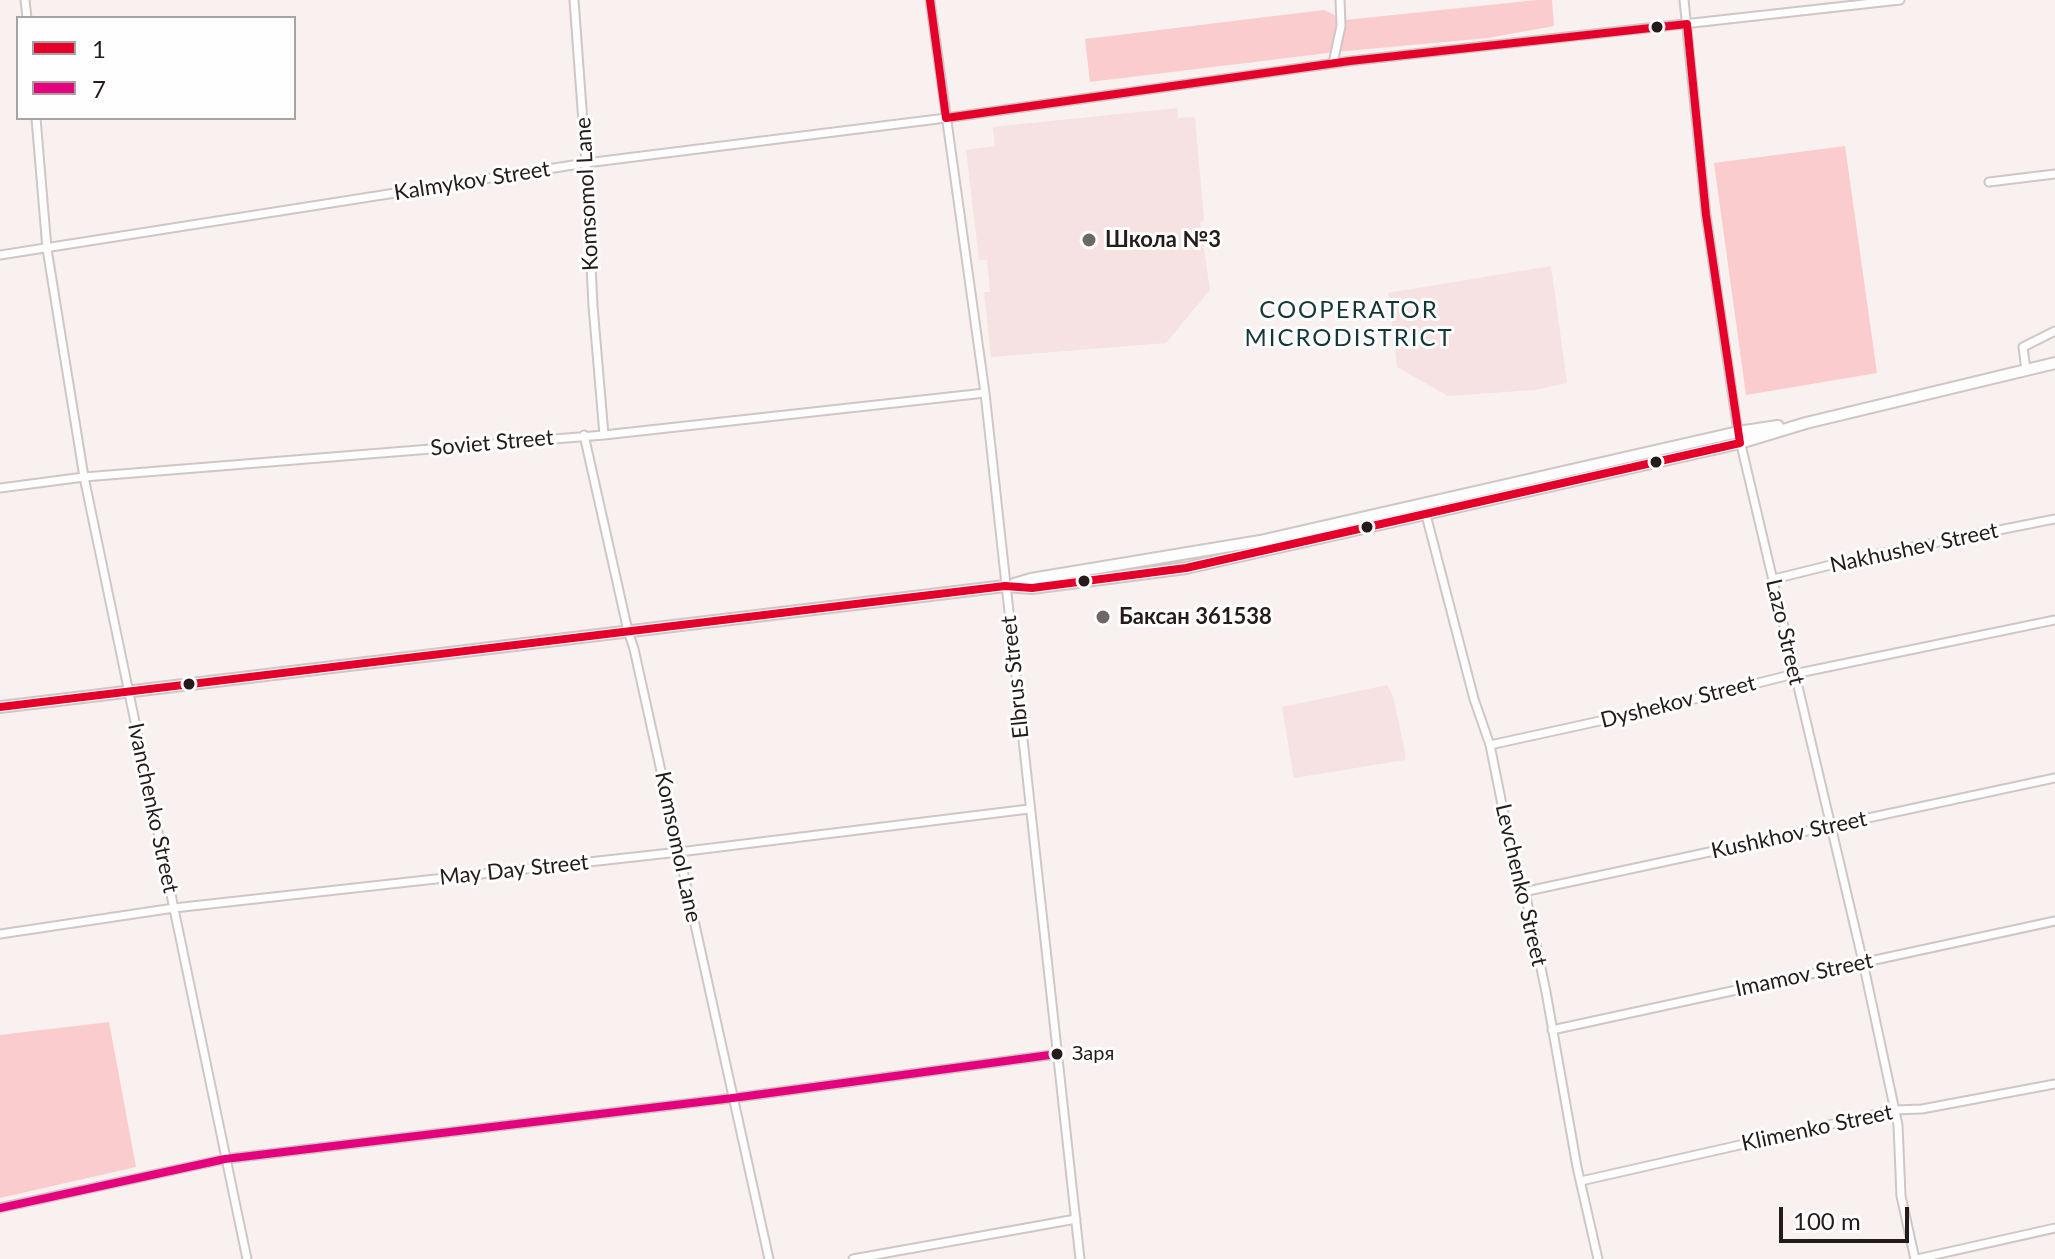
<!DOCTYPE html>
<meta charset="utf-8">
<style>
body{margin:0}
#map{position:relative;width:2055px;height:1259px;overflow:hidden;background:#f9f0f0;font-family:Lato,sans-serif}
canvas{display:block}
.legend{position:absolute;left:16px;top:16px;width:280px;height:104px;box-sizing:border-box;background:#fefefe;border:2px solid #a7a3a3;margin:0;padding:10px 14px;list-style:none;font-size:24px;color:#251b1b}
.legend li{display:flex;align-items:center;gap:16px;height:40px}
.legend b{width:40px;border:2px solid #a7a3a3}
.scale{position:absolute;left:1779px;top:1207px;width:130px;height:36px;box-sizing:border-box;border:4px solid #251b1b;border-top:0;padding-left:10px;font-size:24px;line-height:28px;white-space:nowrap;color:#251b1b;-webkit-text-stroke:6px #fefefe;paint-order:stroke}
</style>
<div id="map">
<canvas width="2055" height="1259"></canvas>
<ul class="legend">
<li><b style="height:10px;background:#e4002b"></b>1</li>
<li><b style="height:10px;background:#e5007d"></b>7</li>
</ul>
<div class="scale">100 m</div>
</div>
<script>
const c = document.querySelector('canvas').getContext('2d');
c.lineJoin = 'round';
function fill(path, color) { c.fillStyle = color; c.fill(path, 'evenodd'); }
const toPath = rows => new Path2D(rows.map(r => 'M' + r).join(''));
function stroke(path, color, width, dash) { c.strokeStyle = color; c.lineWidth = width; c.lineCap = dash ? 'butt' : 'round'; c.setLineDash(dash || []); c.stroke(path); }
function write(font, color, halo, rows, align = 'center') {
  c.font = font + ' Lato,sans-serif'; c.lineWidth = 6; c.setLineDash([]); c.textBaseline = 'middle'; c.strokeStyle = halo; c.fillStyle = color; for (const [text, x, y, turn = 0] of rows) {
    c.save(); c.translate(x, y); c.rotate((+turn || 0) * Math.PI / 180); c.textAlign = isNaN(turn) ? turn : align; if (halo) c.strokeText(text, 0, 0); c.fillText(text, 0, 0); c.restore();
  }
}
const built = toPath([
 [1177,108,1178,118,1195,117,1204,221,1200,222,1210,290,1166,343,991,357,984,292,990,292,987,260,979,260,966,150,995,146,993,127],
 [1551,266,1567,383,1534,390,1448,396,1397,367,1388,293],
 [1387,685,1393,696,1406,757,1405,760,1294,778,1282,707]
]);
const green = toPath([
 [1537,0,1552,0,1554,26,1488,38,1336,52,1090,82,1085,39,1324,10,1345,20],
 [1845,146,1877,373,1746,395,1714,163],
 [109,1022,136,1167,0,1198,0,1035]
]);
const street = toPath([
 [25,0,27,18],
 [574,0,586,163,593,306,604,435],
 [930,0,985,393,1080,1259],
 [1684,0,1706,215,1738,432,1863,962,1898,1125,1901,1196,1915,1259],
 [1333,63,1341,26,1340,0],
 [36,118,47,249,84,477,247,1259],
 [1989,182,2055,174],
 [0,255,586,163,946,118,1350,61,1900,0],
 [2026,370,2023,347,2055,331],
 [584,435,628,631,634,649,769,1259],
 [0,488,84,477,604,435,985,393],
 [1426,515,1474,699,1490,745,1518,884,1526,897,1546,992,1577,1167,1598,1259],
 [1774,579,1863,557,2055,519],
 [1490,745,1650,710,1794,674,2055,620],
 [1523,892,2055,778],
 [0,934,174,908,679,852,1029,809],
 [1552,1030,2055,921],
 [1581,1181,1894,1110,1922,1109,2055,1084],
 [0,1208,225,1159,733,1098,1057,1054],
 [853,1259,1076,1219],
 [1917,1259,2055,1228]
]);
const secondary = toPath([
 [1014,584,1031,579,1260,541,1738,432,1778,426],
 [0,707,1005,586,1032,588,1186,568,1740,443,1806,423,2055,363]
]);
const bus1 = toPath([
 [930,0,946,118,1350,61,1687,24],
 [0,707,1005,586,1032,588,1186,568,1740,443,1706,215,1687,24]
]);
const bus2 = toPath([
 [0,1208,225,1159,733,1098,1057,1054]
]);
const markers = [
 [1657,27,7,"#251b1b"],
 [1089,240,8,"#6f6666"],
 [1656,462,7,"#251b1b"],
 [1367,527,7,"#251b1b"],
 [1084,581,7,"#251b1b"],
 [1103,617,8,"#6f6666"],
 [189,684,7,"#251b1b"],
 [1057,1054,7,"#251b1b"]
];
const busNames = [
 ["Заря",1072,1054]
];
const streetNames = [
 ["Kalmykov Street",472,181,-9],
 ["Komsomol Lane",587,194,-93],
 ["Soviet Street",492,443,-5],
 ["Nakhushev Street",1914,548,-12],
 ["Lazo Street",1785,632,77],
 ["Elbrus Street",1015,677,-96],
 ["Dyshekov Street",1678,702,-14],
 ["Ivanchenko Street",153,808,78],
 ["Kushkhov Street",1789,835,-12],
 ["Komsomol Lane",678,847,78],
 ["May Day Street",514,870,-6],
 ["Levchenko Street",1521,885,77],
 ["Imamov Street",1804,975,-12],
 ["Klimenko Street",1817,1128,-12]
];
const poiNames = [
 ["Школа №3",1105,240],
 ["Баксан 361538",1119,617]
];
const neighbourhoodNames = [
 ["COOPERATOR",1349,310],
 ["MICRODISTRICT",1349,338]
];
fill(built, '#f6e2e2');
fill(green, '#fbccce');
stroke(street, '#cfc6c6', 11);
stroke(secondary, '#cfc6c6', 14);
stroke(street, '#fefdfd', 7);
stroke(secondary, '#fefdfd', 10);
stroke(bus1, '#e4002b', 8);
stroke(bus2, '#e5007d', 8);
for (const [x, y, r, color] of markers) { const dot = new Path2D(); dot.arc(x, y, r, 0, 2 * Math.PI); c.fillStyle = color; c.fill(dot); stroke(dot, '#fefefe', 3); }
write('20px', '#251b1b', '#fefefe', busNames, 'left');
write('22px', '#251b1b', '#fefefe', streetNames);
write('bold 22px', '#251b1b', '#fefefe', poiNames, 'left');
c.letterSpacing = '2px';
write('24px', '#143737', '#fefefe', neighbourhoodNames);
c.letterSpacing = '0px';
</script>
